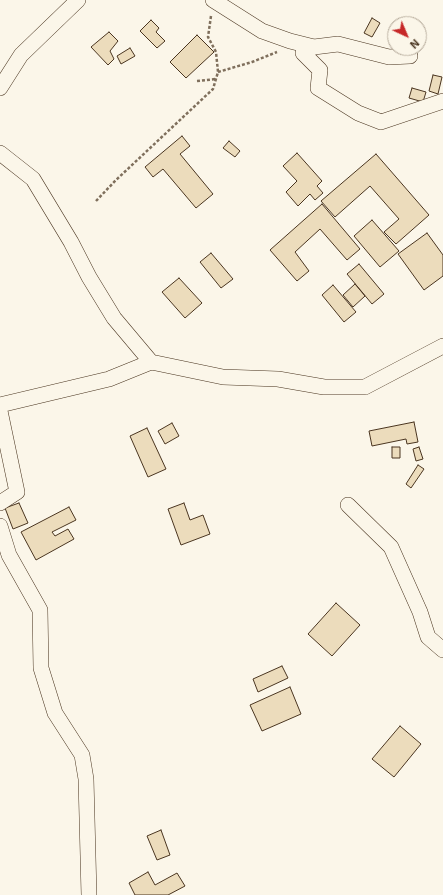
<!DOCTYPE html>
<style>
body{margin:0}
#map{position:relative;width:443px;height:895px;overflow:hidden;background:#fbf6e9;font-family:"Exo 2",sans-serif}
canvas{display:block}
.north{position:absolute;left:387px;top:16px;width:40px;height:40px;box-sizing:border-box;background:#fbf6e9;border:1px solid #b4a999;border-radius:50%;rotate:136deg;font-size:11px;font-weight:700;line-height:16px;text-align:center;color:#4a3520}
.north::after{content:'';display:block;margin:auto;width:14px;height:18px;background:#c62828;clip-path:polygon(50% 0,100% 100%,50% 72%,0 100%)}
</style>
<div id="map">
<canvas width="443" height="895"></canvas>
<div class="north">N</div>
</div>
<script>
const c = document.querySelector('canvas').getContext('2d');
c.lineJoin = 'round';
function fill(path, color) { c.fillStyle = color; c.fill(path, 'evenodd'); }
const toPath = rows => new Path2D(rows.map(r => 'M' + r).join(''));
function stroke(path, color, width, dash) { c.strokeStyle = color; c.lineWidth = width; c.lineCap = dash ? 'butt' : 'round'; c.setLineDash(dash || []); c.stroke(path); }
const building = toPath([
 [372,18,380,23,372,37,364,33,372,18],
 [151,20,159,28,156,32,165,41,157,48,140,31,151,20],
 [109,32,118,41,110,51,114,59,108,65,91,47,109,32],
 [197,35,214,52,186,78,170,62,197,35],
 [130,48,135,56,121,64,117,56,130,48],
 [433,75,442,77,438,94,429,91,433,75],
 [412,88,426,92,423,102,409,98,412,88],
 [182,136,190,146,180,154,213,194,196,208,163,169,153,177,145,167,182,136],
 [229,141,240,151,235,157,223,148,229,141],
 [297,153,322,181,317,186,323,193,315,200,310,194,298,206,286,192,297,181,283,166,297,153],
 [376,154,429,215,396,244,384,232,399,219,370,186,335,217,321,201,376,154],
 [322,204,360,249,347,260,320,229,295,252,309,271,297,281,270,250,322,204],
 [372,220,399,251,380,267,354,236,372,220],
 [427,233,443,255,443,276,424,290,398,254,427,233],
 [211,253,233,279,221,288,200,262,211,253],
 [359,264,384,294,372,304,347,274,359,264],
 [179,278,202,303,185,318,162,292,179,278],
 [355,284,365,296,353,307,343,295,355,284],
 [333,285,356,312,344,322,322,295,333,285],
 [414,422,418,442,407,444,406,439,372,446,369,431,414,422],
 [172,423,179,436,165,444,158,431,172,423],
 [147,428,166,469,148,477,130,436,147,428],
 [392,447,400,447,400,458,392,458,392,447],
 [419,447,423,459,416,461,413,449,419,447],
 [418,465,424,469,411,488,406,484,418,465],
 [19,503,28,523,13,529,5,508,19,503],
 [184,503,190,520,203,515,210,534,181,545,168,509,184,503],
 [69,507,76,520,52,532,55,536,68,529,74,539,36,560,21,532,69,507],
 [336,603,360,625,332,656,308,634,336,603],
 [282,666,288,678,258,692,253,679,282,666],
 [290,687,301,714,262,731,250,705,290,687],
 [400,726,421,744,394,777,372,759,400,726],
 [161,830,170,855,157,860,147,836,161,830],
 [148,872,155,885,177,873,185,886,168,895,135,895,129,883,148,872]
]);
const path = toPath([
 [218,72,252,62,277,52],
 [197,81,216,79],
 [96,201,116,180,213,89,218,72,216,52,208,37,211,16]
]);
const street = toPath([
 [213,0,262,31,290,41,314,47,303,53,320,70,318,88,358,113,381,122,443,101],
 [314,47,338,44,389,57,410,56],
 [0,88,21,55,78,0],
 [0,153,33,179,71,242,89,277,114,318,151,362,223,377,278,379,324,387,365,387,443,346],
 [0,405,109,379,151,362],
 [0,411,17,492,0,503],
 [348,505,391,547,420,612,428,637,443,650],
 [0,526,9,555,40,610,41,668,55,713,82,755,86,779,89,895]
]);
fill(building, '#ecdcbc');
stroke(building, '#4a3520', 1);
stroke(street, '#4a3520', 16);
stroke(path, '#7f6f5c', 2.5, [3, 2]);
stroke(street, '#fbf6e9', 15);
</script>
